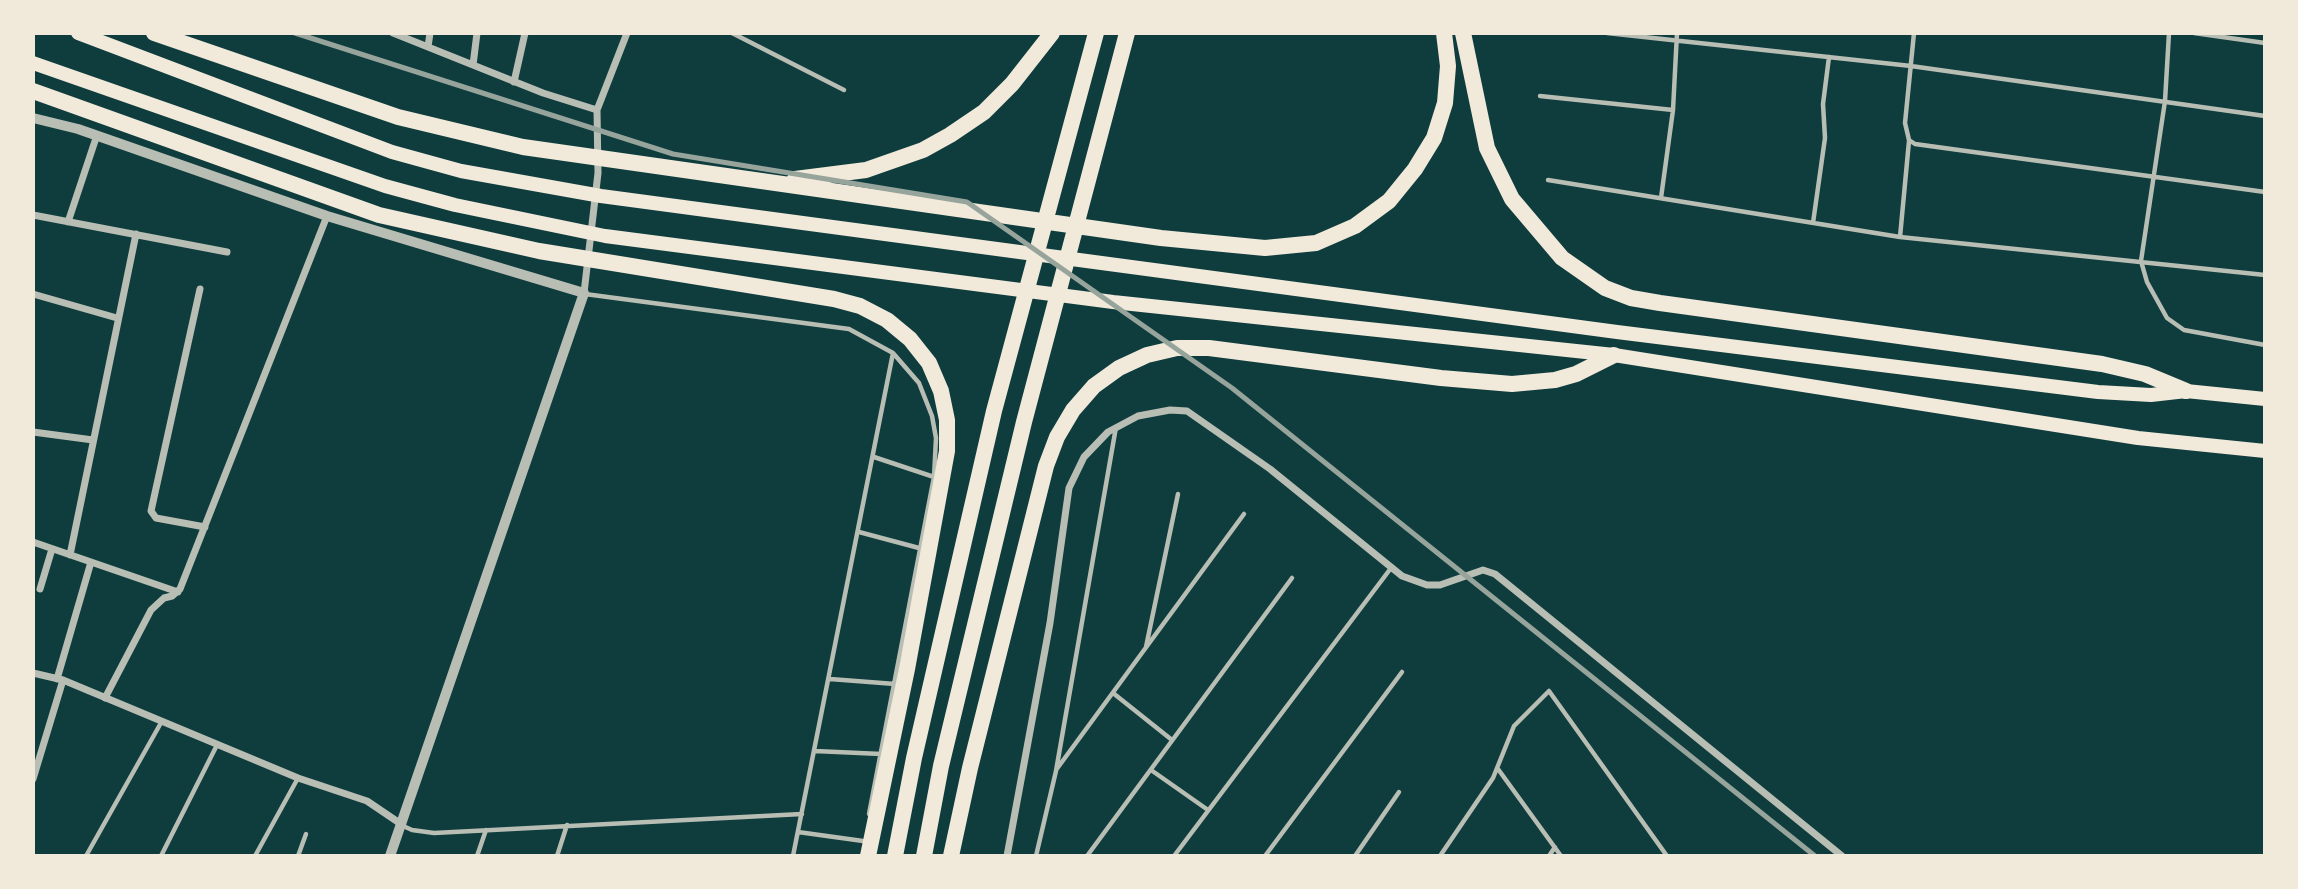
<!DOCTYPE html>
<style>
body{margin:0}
#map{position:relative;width:2298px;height:889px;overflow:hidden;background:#0f3d3e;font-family:"Nunito Sans",sans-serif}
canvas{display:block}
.frame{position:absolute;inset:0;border:35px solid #f1e9da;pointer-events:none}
</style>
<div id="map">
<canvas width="2298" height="889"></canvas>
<div class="frame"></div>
</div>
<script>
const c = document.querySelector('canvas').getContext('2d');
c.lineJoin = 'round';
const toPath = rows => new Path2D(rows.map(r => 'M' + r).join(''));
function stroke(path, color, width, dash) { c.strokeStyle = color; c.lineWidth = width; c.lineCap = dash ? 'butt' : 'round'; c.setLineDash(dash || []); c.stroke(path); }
const service = toPath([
 [732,33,844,90],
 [1607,33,1911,66,2265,116],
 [1914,33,1905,123,1909,140,1915,144,2265,192],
 [2169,33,2165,101,2141,261,2147,282,2167,318,2184,330,2265,345],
 [2194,33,2265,43],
 [1540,96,1673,110],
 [1548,180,1900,237,2265,275],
 [1661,198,1673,110,1677,33],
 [1813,223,1825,138,1823,104,1829,57],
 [1900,237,1909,141],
 [585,294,849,329,893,353,919,383,932,416,936,438,934,477,869,814],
 [874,457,934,477],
 [859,532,919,548],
 [1146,647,1178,494],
 [830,679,895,684],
 [1113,693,1172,740],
 [815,751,881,754],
 [1498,769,1561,856],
 [1056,770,1244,514],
 [1151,770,1208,810],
 [401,825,412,830,434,833,802,814],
 [798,832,863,841],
 [86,856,162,721],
 [161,856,217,745],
 [255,856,298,778],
 [298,856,306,834],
 [477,856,486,830],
 [557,856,567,825],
 [793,856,893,353],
 [1036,856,1056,771,1116,427],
 [1087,856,1292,578],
 [1174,856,1391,568],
 [1265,856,1402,672],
 [1355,856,1399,792],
 [1440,856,1493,778,1514,726,1549,691,1667,856],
 [1549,856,1555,847]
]);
const minor = toPath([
 [393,33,543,93,597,110],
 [428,47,430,33],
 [473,65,477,33],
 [514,82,525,33],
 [33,215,227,252],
 [68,222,97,135],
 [200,289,151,511,156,518,205,527],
 [584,293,598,173,597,110,627,33],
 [33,294,117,318],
 [33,432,93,440],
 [33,542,178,592],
 [70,555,136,234],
 [40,589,52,549],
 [33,673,63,680,298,778,367,801,401,824],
 [57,679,91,562],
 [105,698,151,610,164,598,172,596,180,589,327,216],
 [33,779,63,680],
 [1007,856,1050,623,1069,488,1084,457,1108,432,1138,416,1170,410,1187,411,1270,469,1402,576,1427,585,1440,585,1483,570,1495,574,1842,856]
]);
const tertiary = toPath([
 [33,118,78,129,327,216,584,293,390,856]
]);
const trunk = toPath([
 [78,33,392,152,461,171,601,196,1617,332,2098,392,2151,395,2186,391,2265,399],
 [33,63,385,186,455,205,605,236,1113,302,1614,355,2138,438,2265,451]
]);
const motorway = toPath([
 [154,33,398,117,523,147,1161,238,1265,248,1316,243,1355,226,1389,201,1415,169,1434,138,1445,103,1448,66,1444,33],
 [1463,33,1487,148,1512,199,1562,258,1605,288,1631,298,1660,303,2102,364,2145,374,2186,391],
 [33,91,379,215,539,251,834,299,860,306,887,320,910,339,929,363,941,391,947,420,947,451,907,669,868,856],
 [795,179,866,170,923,150,950,135,984,112,1012,84,1052,33],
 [895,856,914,758,994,411,1096,33],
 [924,856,941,766,1024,422,1127,33],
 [951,856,970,768,1046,466,1057,437,1073,410,1094,386,1119,368,1147,355,1177,348,1209,348,1441,378,1512,384,1555,380,1576,374,1614,355]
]);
const rail = toPath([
 [295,33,673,154,967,202,1232,388,1815,856]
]);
stroke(service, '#b8beb3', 4.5);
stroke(minor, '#b8beb3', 7);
stroke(tertiary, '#b8beb3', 10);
stroke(trunk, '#f1e9da', 14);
stroke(motorway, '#f1e9da', 16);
stroke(rail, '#97a49c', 5);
</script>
